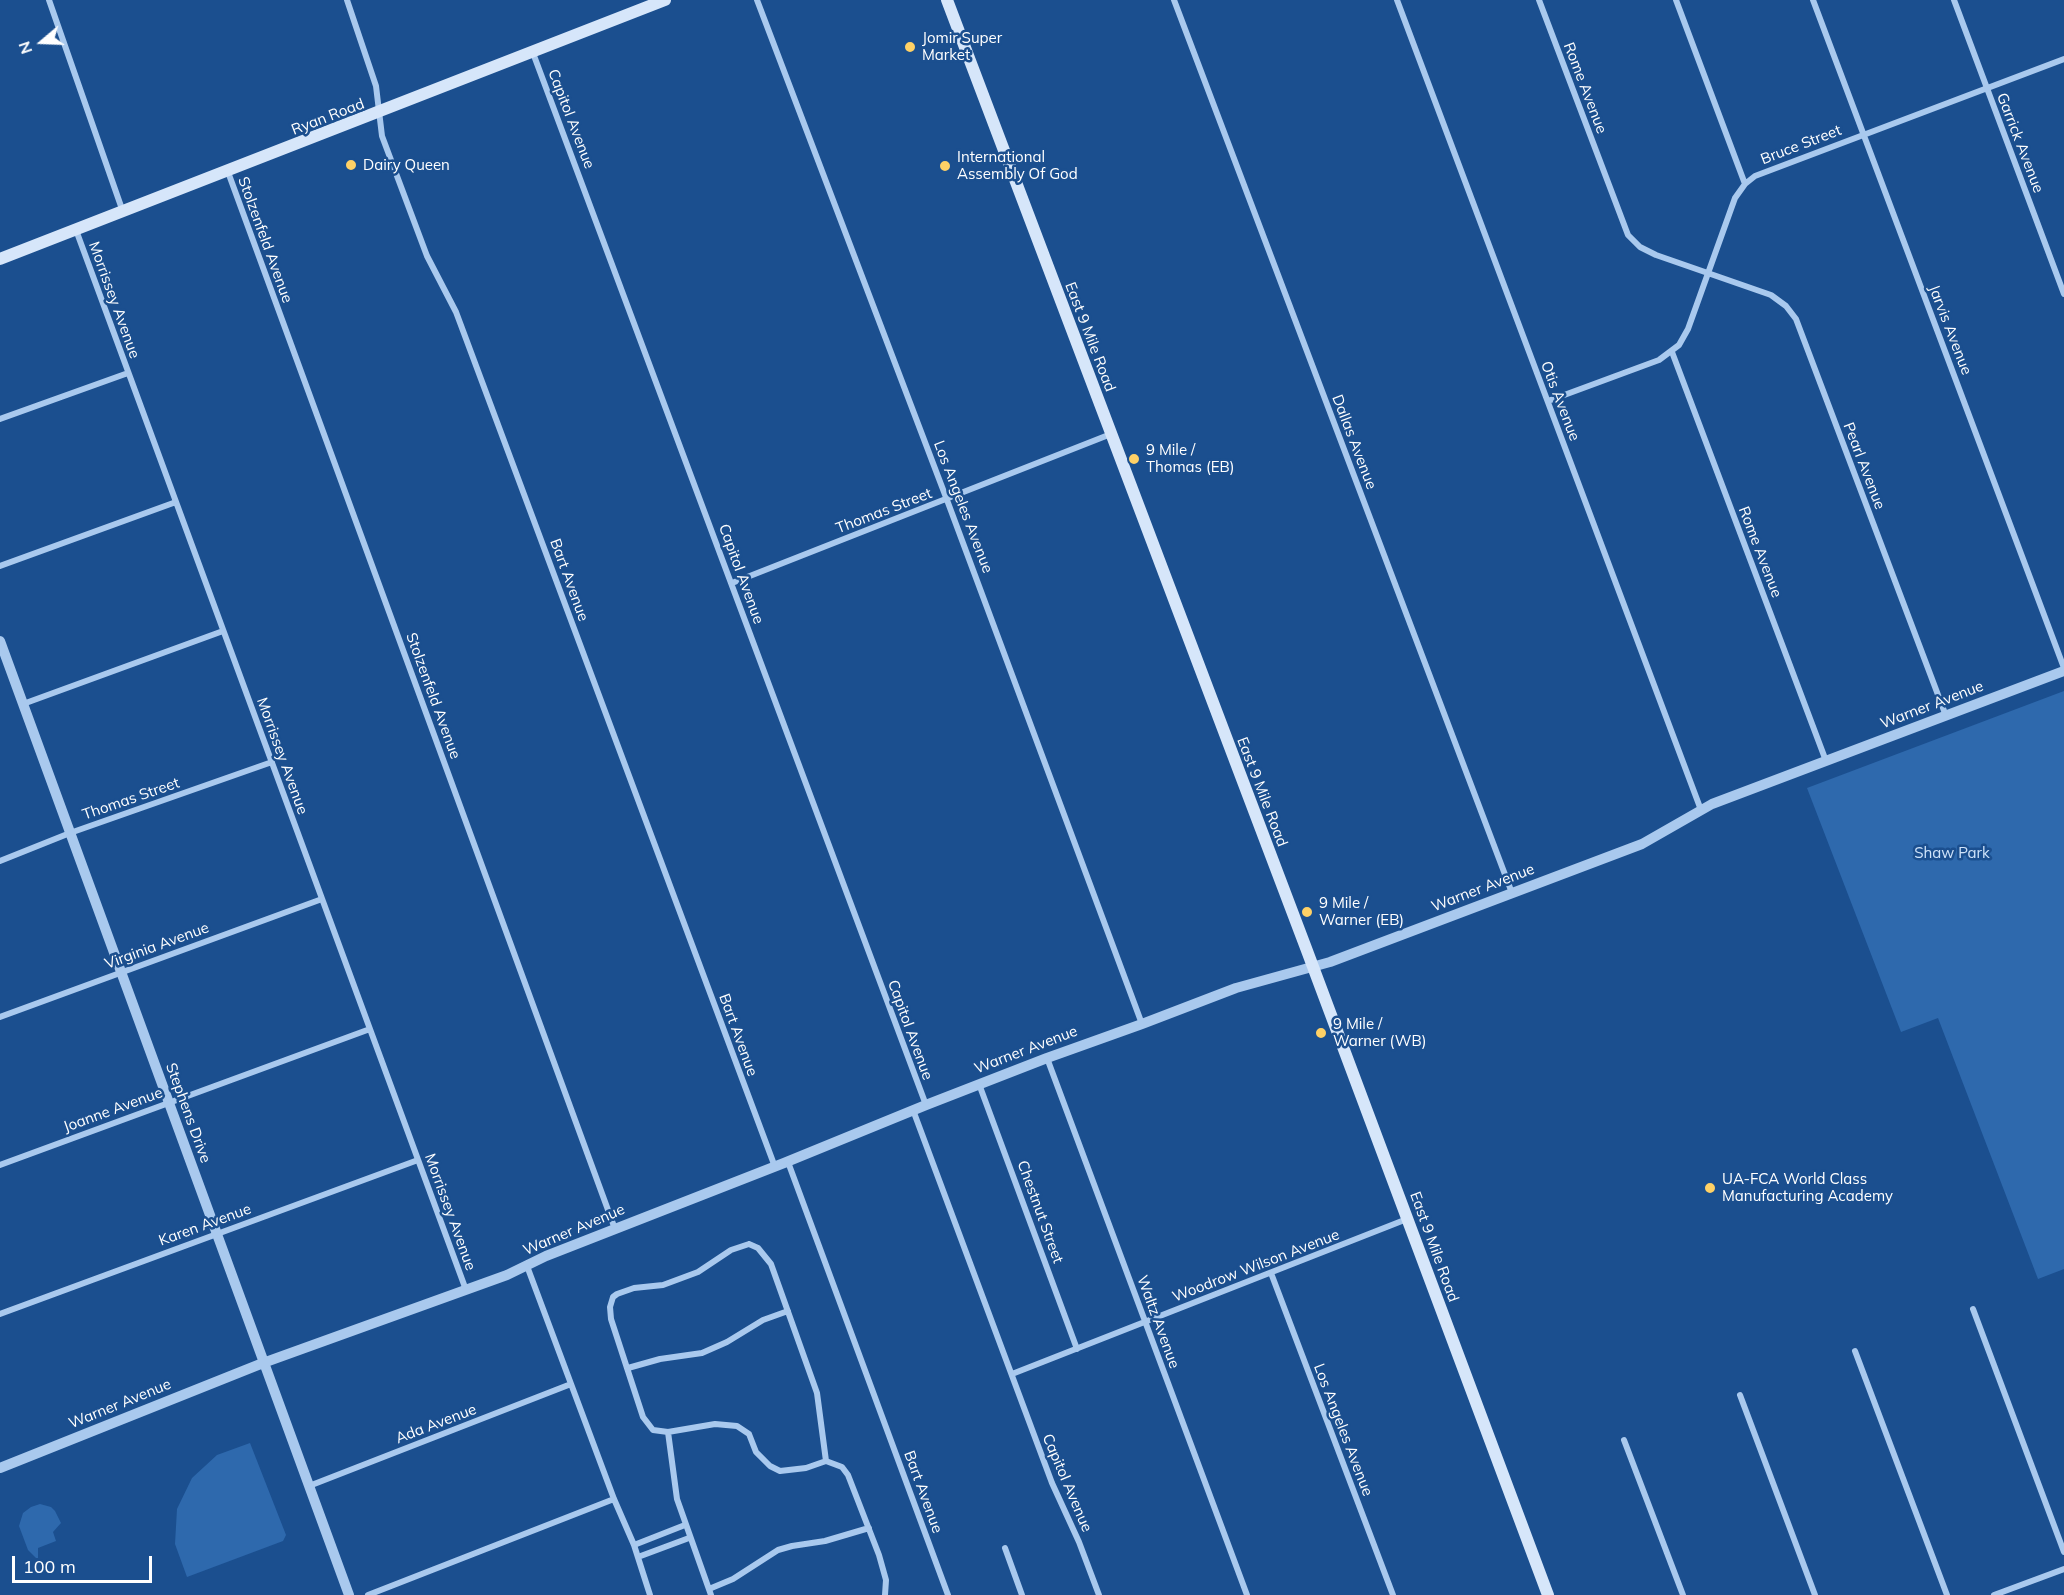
<!DOCTYPE html>
<style>
body{margin:0}
#map{position:relative;width:2064px;height:1595px;overflow:hidden;background:#1b4f8f;font-family:Mulish,sans-serif}
canvas{display:block}
.north{position:absolute;left:12px;top:12px;width:60px;height:60px;-webkit-text-stroke:4px #1b4f8f;paint-order:stroke;rotate:251deg;font-size:16px;font-weight:700;line-height:24px;text-align:center;color:#fff}
.north::after{content:'';display:block;margin:auto;width:21px;height:27px;background:#fff;clip-path:polygon(50% 0,100% 100%,50% 72%,0 100%)}
.scale{position:absolute;left:12px;top:1556px;width:140px;height:27px;box-sizing:border-box;border:3px solid #fff;border-top:0;padding-left:8px;font-size:18px;line-height:21px;white-space:nowrap;color:#fff;-webkit-text-stroke:4px #1b4f8f;paint-order:stroke}
</style>
<div id="map">
<canvas width="2064" height="1595"></canvas>
<div class="north">N</div>
<div class="scale">100 m</div>
</div>
<script>
const c = document.querySelector('canvas').getContext('2d');
c.lineJoin = 'round';
function fill(path, color) { c.fillStyle = color; c.fill(path, 'evenodd'); }
const toPath = rows => new Path2D(rows.map(r => 'M' + r).join(''));
function stroke(path, color, width, dash) { c.strokeStyle = color; c.lineWidth = width; c.lineCap = dash ? 'butt' : 'round'; c.setLineDash(dash || []); c.stroke(path); }
function write(font, color, halo, rows, align = 'center') {
  c.font = font + ' Mulish,sans-serif'; c.lineWidth = 5; c.setLineDash([]); c.textBaseline = 'middle'; c.strokeStyle = halo; c.fillStyle = color; for (const [text, x, y, turn = 0] of rows) {
    c.save(); c.translate(x, y); c.rotate((+turn || 0) * Math.PI / 180); c.textAlign = isNaN(turn) ? turn : align; if (halo) c.strokeText(text, 0, 0); c.fillText(text, 0, 0); c.restore();
  }
}
const green = toPath([
 [2064,691,2064,1269,2038,1279,1938,1018,1901,1032,1807,788],
 [250,1443,286,1535,283,1541,187,1577,175,1544,177,1509,192,1478,217,1455],
 [40,1504,51,1507,55,1511,61,1523,53,1532,56,1541,38,1548,38,1558,36,1558,28,1550,19,1526,23,1513,31,1507]
]);
const minor = toPath([
 [49,0,123,212],
 [347,0,376,86,382,136,427,256,456,312,775,1167],
 [757,0,947,500,1142,1024],
 [1174,0,1512,893],
 [1397,0,1701,810],
 [1539,0,1628,235,1640,247,1656,255,1771,295,1786,306,1796,319,1946,716],
 [1676,0,1745,184],
 [1813,0,2064,668],
 [1954,0,2064,294],
 [533,53,926,1105],
 [228,172,615,1229],
 [76,230,466,1290],
 [1672,352,1826,761],
 [1548,401,1659,360,1679,345,1688,329,1735,198,1745,184,1755,176,2064,59],
 [0,419,128,373],
 [0,566,176,502],
 [732,583,1111,434],
 [23,704,223,631],
 [0,861,70,833,272,762],
 [0,1017,322,899],
 [1047,1058,1247,1595],
 [979,1084,1077,1349],
 [913,1110,1052,1483,1079,1542,1099,1595],
 [788,1162,948,1595],
 [0,1165,370,1029],
 [749,1244,758,1248,771,1264,817,1393,826,1461,806,1468,780,1471,770,1466,756,1452,749,1434,737,1426,715,1424,668,1432,653,1430,643,1417,611,1319,610,1307,613,1297,617,1294,634,1288,663,1285,698,1272,731,1250,749,1244],
 [527,1266,614,1499,634,1545,650,1595],
 [1271,1273,1393,1595],
 [1973,1309,2064,1552],
 [0,1314,418,1160],
 [1855,1351,1947,1595],
 [628,1368,660,1359,702,1353,727,1342,763,1320,788,1311],
 [1012,1374,1407,1219],
 [1740,1395,1815,1595],
 [668,1432,677,1499,711,1595],
 [1624,1440,1683,1595],
 [826,1461,842,1467,848,1475,879,1555,886,1580,885,1595],
 [309,1486,571,1384],
 [634,1545,685,1525],
 [1005,1548,1022,1595],
 [638,1557,689,1538],
 [709,1589,733,1579,778,1550,792,1546,825,1541,869,1528],
 [368,1595,614,1499],
 [1994,1595,2064,1569]
]);
const tertiary = toPath([
 [0,641,349,1595],
 [0,1468,263,1363,507,1275,546,1256,784,1163,926,1105,1047,1058,1142,1024,1236,988,1330,962,1642,844,1712,804,2064,671]
]);
const secondary = toPath([
 [947,0,1306,948,1548,1595],
 [0,259,665,0]
]);
const markers = [
 [910,47,6,"#ffd166"],
 [351,165,6,"#ffd166"],
 [945,166,6,"#ffd166"],
 [1134,459,6,"#ffd166"],
 [1307,912,6,"#ffd166"],
 [1321,1033,6,"#ffd166"],
 [1710,1188,6,"#ffd166"]
];
const poiNames = [
 ["Jomir Super",922,38],
 ["Market",922,55],
 ["International",957,157],
 ["Assembly Of God",957,174],
 ["Dairy Queen",363,165],
 ["9 Mile /",1146,450],
 ["Thomas (EB)",1146,467],
 ["9 Mile /",1319,903],
 ["Warner (EB)",1319,920],
 ["9 Mile /",1333,1024],
 ["Warner (WB)",1333,1041],
 ["UA-FCA World Class",1722,1179],
 ["Manufacturing Academy",1722,1196]
];
const streetNames = [
 ["Rome Avenue",1585,88,69],
 ["Ryan Road",328,117,-21],
 ["Capitol Avenue",571,119,69],
 ["Garrick Avenue",2020,143,69],
 ["Bruce Street",1801,145,-21],
 ["Stolzenfeld Avenue",265,240,70],
 ["Morrissey Avenue",114,300,70],
 ["Jarvis Avenue",1950,330,69],
 ["East 9 Mile Road",1090,337,69],
 ["Otis Avenue",1560,401,69],
 ["Dallas Avenue",1354,442,69],
 ["Pearl Avenue",1864,466,69],
 ["Los Angeles Avenue",963,507,69],
 ["Thomas Street",884,511,-21],
 ["Rome Avenue",1760,552,69],
 ["Capitol Avenue",741,574,70],
 ["Bart Avenue",569,580,70],
 ["Stolzenfeld Avenue",433,696,70],
 ["Warner Avenue",1932,705,-21],
 ["Morrissey Avenue",282,756,70],
 ["East 9 Mile Road",1262,792,69],
 ["Thomas Street",131,799,-19],
 ["Warner Avenue",1483,888,-21],
 ["Virginia Avenue",157,946,-20],
 ["Capitol Avenue",910,1030,70],
 ["Bart Avenue",738,1035,70],
 ["Warner Avenue",1026,1050,-21],
 ["Joanne Avenue",113,1110,-20],
 ["Stephens Drive",188,1113,70],
 ["Morrissey Avenue",450,1212,70],
 ["Chestnut Street",1040,1212,70],
 ["Karen Avenue",205,1225,-20],
 ["Warner Avenue",574,1230,-23],
 ["East 9 Mile Road",1434,1247,70],
 ["Woodrow Wilson Avenue",1256,1266,-21],
 ["Waltz Avenue",1158,1322,70],
 ["Warner Avenue",120,1404,-22],
 ["Ada Avenue",436,1424,-21],
 ["Los Angeles Avenue",1343,1430,69],
 ["Capitol Avenue",1067,1483,67],
 ["Bart Avenue",923,1492,70]
];
const parkNames = [
 ["Shaw Park",1952,853]
];
fill(green, '#2e69ad');
stroke(minor, '#a9c9ee', 6);
stroke(tertiary, '#a9c9ee', 10);
stroke(secondary, '#d6e6fa', 12);
for (const [x, y, r, color] of markers) { const dot = new Path2D(); dot.arc(x, y, r, 0, 2 * Math.PI); c.fillStyle = color; c.fill(dot); stroke(dot, '#1b4f8f', 2); }
write('15px', '#fff', '#1b4f8f', poiNames, 'left');
write('15px', '#fff', '#1b4f8f', streetNames);
write('15px', '#cfe3fa', '#1b4f8f', parkNames);
</script>
